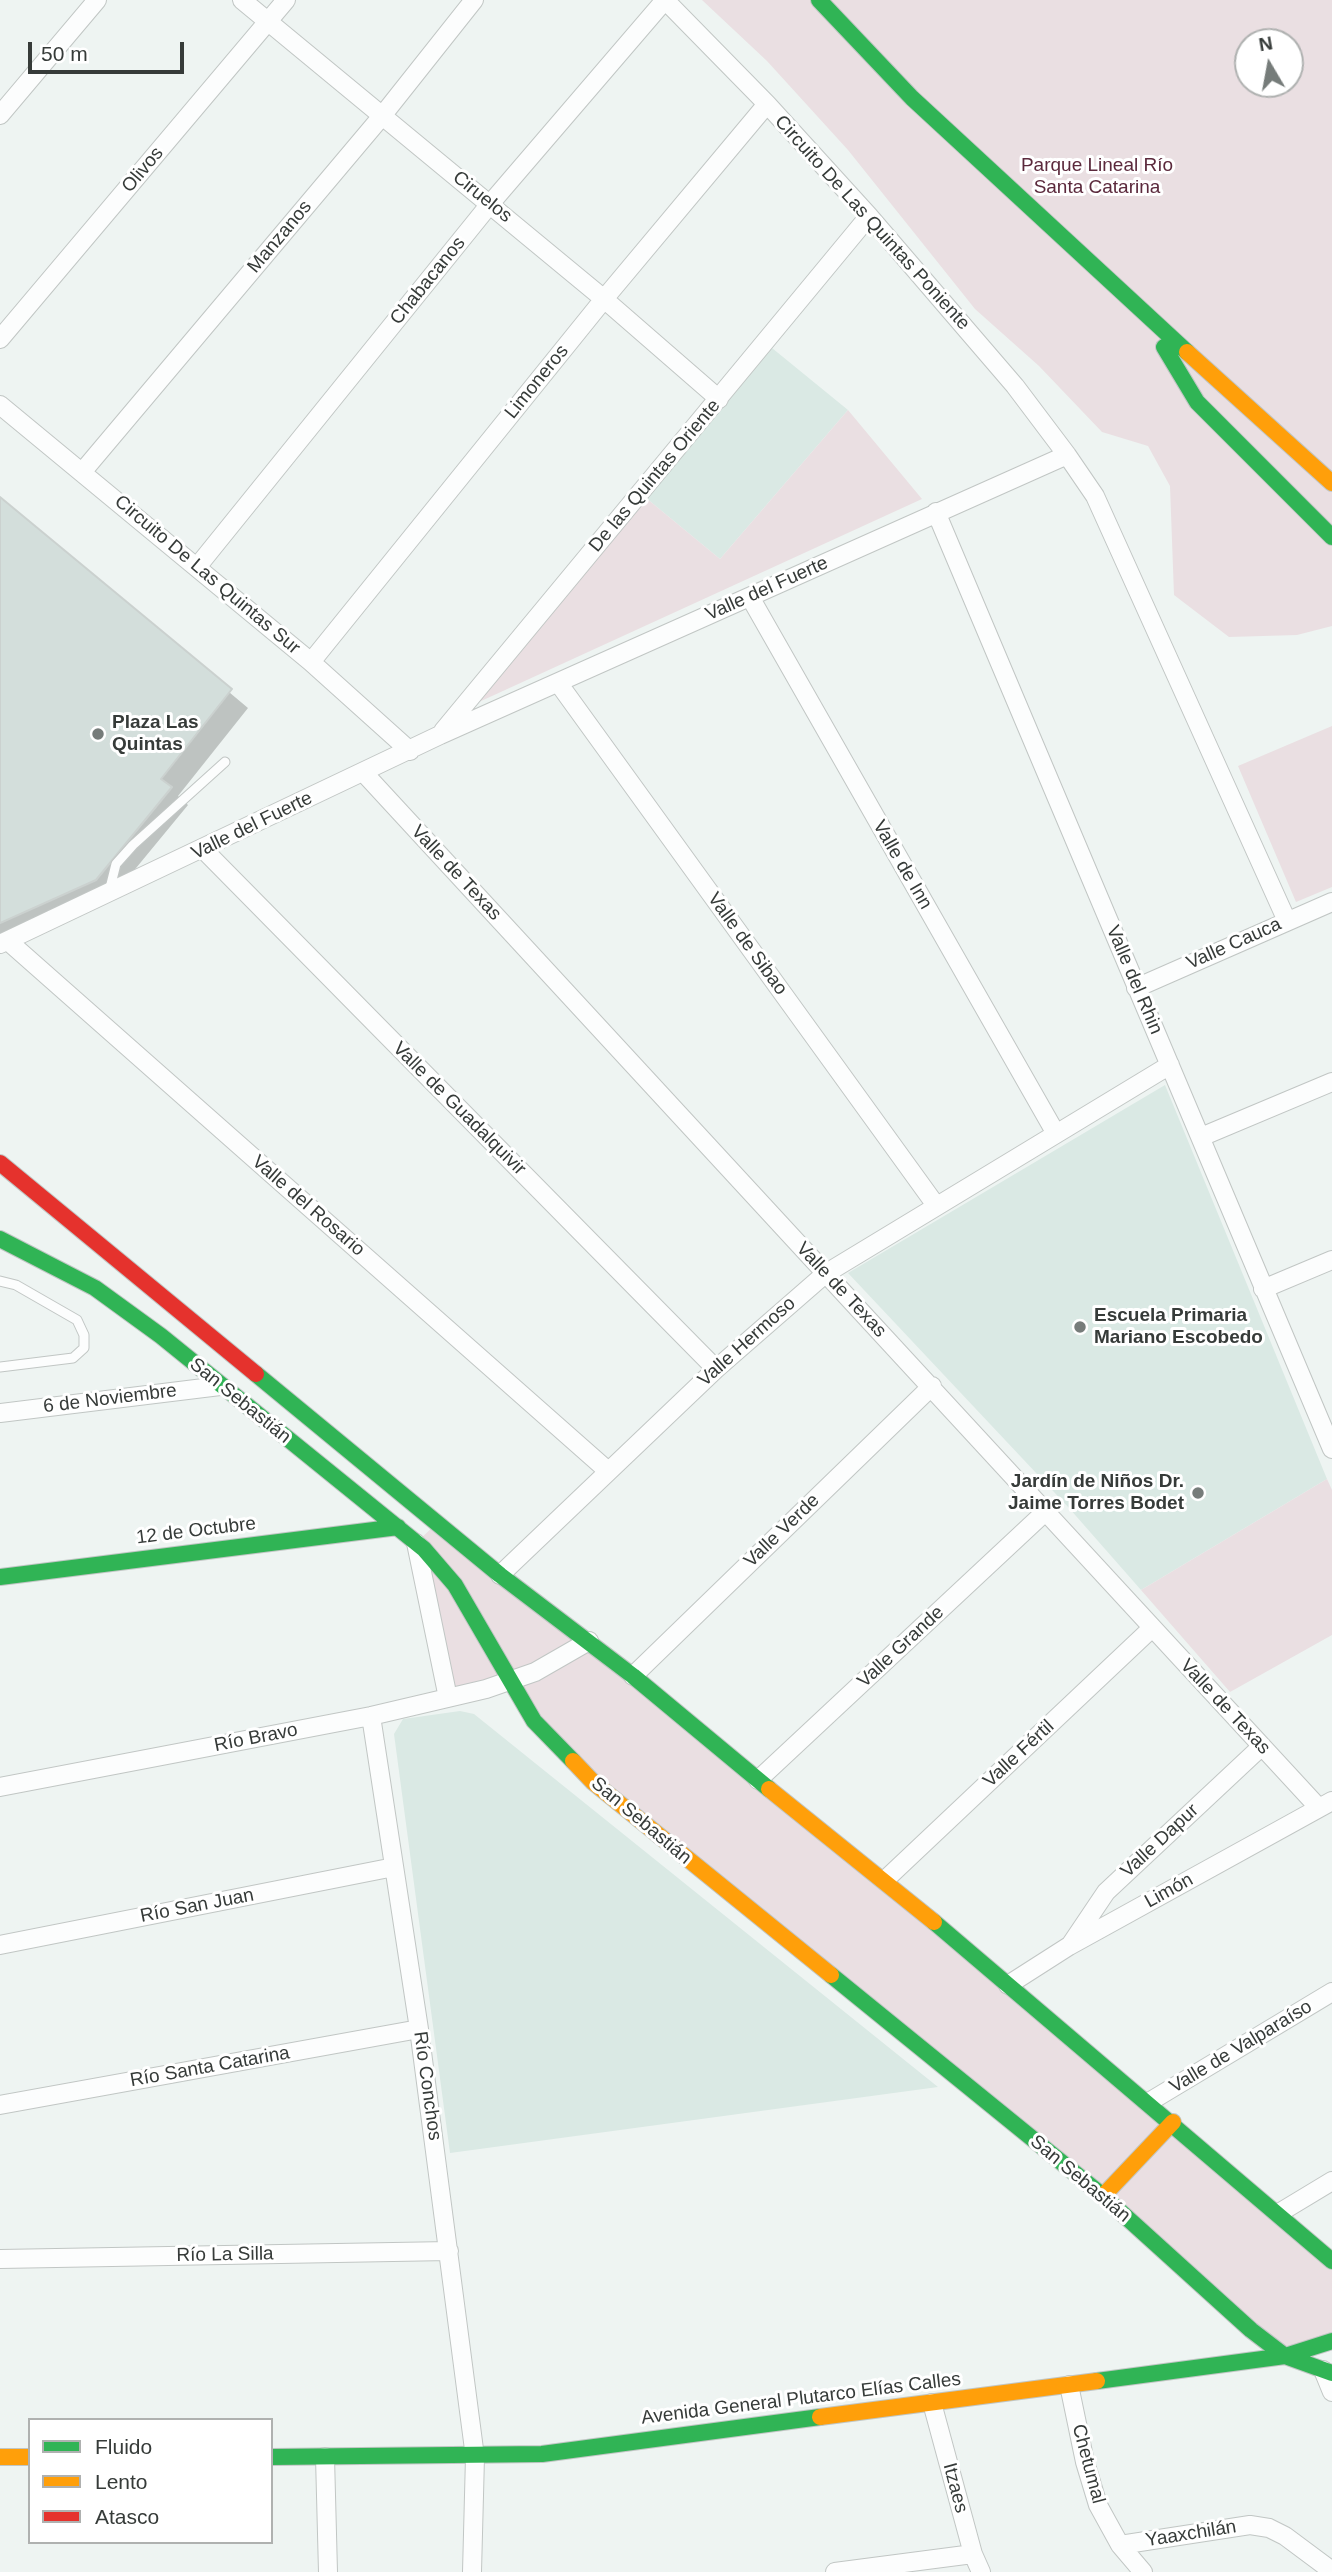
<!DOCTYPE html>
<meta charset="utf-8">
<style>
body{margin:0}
#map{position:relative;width:1332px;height:2572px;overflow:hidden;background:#eef4f2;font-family:Helvetica,sans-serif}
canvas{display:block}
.legend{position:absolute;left:28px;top:2418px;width:245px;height:126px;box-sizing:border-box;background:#fff;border:2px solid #afb1b0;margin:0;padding:9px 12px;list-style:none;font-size:21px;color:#363b39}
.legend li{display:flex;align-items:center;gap:14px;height:35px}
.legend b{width:35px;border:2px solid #afb1b0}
.north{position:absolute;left:1234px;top:28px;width:70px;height:70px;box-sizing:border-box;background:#fff;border:2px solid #afb1b0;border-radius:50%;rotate:350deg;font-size:19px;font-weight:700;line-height:28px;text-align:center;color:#363b39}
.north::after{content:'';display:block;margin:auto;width:24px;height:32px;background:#767c7a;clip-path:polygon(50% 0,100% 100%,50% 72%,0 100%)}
.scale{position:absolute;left:28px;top:42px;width:156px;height:32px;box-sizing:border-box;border:4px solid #363b39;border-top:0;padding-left:9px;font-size:21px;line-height:24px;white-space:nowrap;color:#363b39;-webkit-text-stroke:5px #fff;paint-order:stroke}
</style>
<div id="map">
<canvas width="1332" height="2572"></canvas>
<ul class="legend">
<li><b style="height:9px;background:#30b455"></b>Fluido</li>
<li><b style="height:9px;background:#ff9f0a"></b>Lento</li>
<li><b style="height:9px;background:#e5322d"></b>Atasco</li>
</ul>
<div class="north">N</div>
<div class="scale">50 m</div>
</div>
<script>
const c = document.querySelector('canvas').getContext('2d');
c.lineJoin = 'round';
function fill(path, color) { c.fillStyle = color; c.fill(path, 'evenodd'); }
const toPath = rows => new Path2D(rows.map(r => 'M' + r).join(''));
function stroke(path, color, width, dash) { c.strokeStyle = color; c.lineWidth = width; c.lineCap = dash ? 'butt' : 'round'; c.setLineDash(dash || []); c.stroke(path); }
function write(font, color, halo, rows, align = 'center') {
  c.font = font + ' Helvetica,sans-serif'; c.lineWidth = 6; c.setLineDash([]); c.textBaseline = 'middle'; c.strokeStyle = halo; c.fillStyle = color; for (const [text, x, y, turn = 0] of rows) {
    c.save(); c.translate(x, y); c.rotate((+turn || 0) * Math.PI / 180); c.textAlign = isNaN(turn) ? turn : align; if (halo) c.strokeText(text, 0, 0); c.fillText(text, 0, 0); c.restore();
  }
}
const built = toPath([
 [772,348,848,410,720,559,646,498],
 [1165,1085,1327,1479,1141,1590,1069,1508,848,1273],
 [460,1711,474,1714,938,2087,450,2153,394,1734,403,1719]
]);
const green = toPath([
 [702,0,1332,0,1332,626,1297,635,1229,637,1174,595,1170,486,1148,446,1102,432,1039,366,975,309,848,150,767,61],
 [1248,42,1290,42,1290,84,1248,84],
 [848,410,922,499,468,707,646,498,720,559],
 [1332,726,1332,887,1296,902,1238,766],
 [1327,1479,1332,1490,1332,1635,1230,1692,1141,1590],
 [437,1523,1332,2261,1332,2341,1285,2356,593,1782,510,1682,448,1698,416,1543]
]);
const shadow = toPath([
 [0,500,248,708,178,796,188,805,113,896,0,947]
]);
const building = toPath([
 [0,497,232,689,161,779,172,787,96,880,0,923,0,497]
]);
const lane = toPath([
 [109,892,116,864,133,845,225,762],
 [0,1281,16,1285,77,1320,84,1335,84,1348,73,1358,0,1367]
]);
const street = toPath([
 [242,0,604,299,719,399],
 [665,0,767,104,869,216,1015,386,1067,455],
 [0,115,97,0],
 [0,339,286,0],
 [0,405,311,662,410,751],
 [83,471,382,116,474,0],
 [936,512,1332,1449],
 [197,567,490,204,665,0],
 [750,597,1055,1132],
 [311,662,604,299,767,104],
 [559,684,935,1204],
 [443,731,869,216],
 [363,772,1319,1808],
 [203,849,716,1369],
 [8,941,608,1471],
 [0,944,440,735,1067,455,1095,496,1287,921],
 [1136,988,1332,902],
 [1201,1137,1332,1082],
 [1263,1289,1332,1260],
 [0,1413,220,1386],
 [416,1543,448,1698],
 [500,1575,716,1369,825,1274,1170,1065],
 [633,1676,932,1386],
 [371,1716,419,2029,475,2457,472,2572],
 [758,1780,1044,1513],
 [0,1787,371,1716,486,1689,535,1672,589,1641],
 [885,1880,1152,1628],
 [1071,1944,1106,1892,1262,1746],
 [0,1945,394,1867],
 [1008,1985,1069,1946,1332,1801],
 [1149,2102,1332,1992],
 [0,2105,419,2029],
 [1279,2213,1332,2181],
 [0,2259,449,2251],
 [1323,2370,1332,2392],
 [1069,2385,1085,2462,1098,2505,1120,2545,1143,2572],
 [932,2403,973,2554,981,2572],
 [325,2457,328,2572],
 [1120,2545,1250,2525,1269,2528,1285,2536,1332,2571],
 [835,2572,973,2554]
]);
const fast = toPath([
 [819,0,912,98,1187,352],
 [1164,347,1197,402,1332,537],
 [0,1239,95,1288,161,1336,424,1549,455,1585,534,1721,573,1761],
 [256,1374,500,1575,633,1676,769,1789],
 [0,1577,398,1527],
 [934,1922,1332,2261],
 [831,1975,1103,2196,1251,2330,1285,2356,1332,2373],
 [1097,2381,1285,2356,1332,2341],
 [271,2457,542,2454,820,2417]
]);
const slow = toPath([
 [1187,352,1332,483],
 [573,1761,593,1782,831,1975],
 [769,1789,934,1922],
 [1103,2196,1173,2122],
 [820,2417,1097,2381],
 [0,2457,30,2457]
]);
const jam = toPath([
 [0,1163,256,1374]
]);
const markers = [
 [98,734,7,"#767c7a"],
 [1080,1327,7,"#767c7a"],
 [1198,1493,7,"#767c7a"]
];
const parkNames = [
 ["Parque Lineal Río",1097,166],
 ["Santa Catarina",1097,188]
];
const streetNames = [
 ["Olivos",143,170,-50],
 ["Ciruelos",482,197,39],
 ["Circuito De Las Quintas Poniente",872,223,48],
 ["Manzanos",280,237,-50],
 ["Chabacanos",428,281,-51],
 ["Limoneros",537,382,-51],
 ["De las Quintas Oriente",655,476,-50],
 ["Circuito De Las Quintas Sur",207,575,40],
 ["Valle del Fuerte",767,589,-24],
 ["Valle del Fuerte",252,826,-26],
 ["Valle de Inn",902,865,60],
 ["Valle de Texas",456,873,47],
 ["Valle de Sibao",747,944,54],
 ["Valle Cauca",1234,944,-24],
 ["Valle del Rhin",1134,980,67],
 ["Valle de Guadalquivir",459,1109,45],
 ["Valle del Rosario",308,1206,41],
 ["Valle de Texas",841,1290,47],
 ["Valle Hermoso",747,1342,-42],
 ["6 de Noviembre",110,1399,-7],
 ["San Sebastián",240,1401,39],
 ["12 de Octubre",196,1531,-7],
 ["Valle Verde",782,1531,-44],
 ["Valle Grande",901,1647,-43],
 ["Valle de Texas",1225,1707,47],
 ["Río Bravo",256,1738,-11],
 ["Valle Fértil",1019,1754,-43],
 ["San Sebastián",641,1821,40],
 ["Valle Dapur",1160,1841,-43],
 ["Limón",1169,1891,-29],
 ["Río San Juan",197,1906,-11],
 ["Valle de Valparaíso",1241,2047,-31],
 ["Río Santa Catarina",210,2067,-10],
 ["Río Conchos",427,2086,82],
 ["San Sebastián",1080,2179,40],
 ["Río La Silla",225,2255,-1],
 ["Avenida General Plutarco Elías Calles",801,2399,-7],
 ["Chetumal",1088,2464,75],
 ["Itzaes",955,2488,75],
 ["Yaaxchilán",1191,2534,-9]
];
const poiNames = [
 ["Plaza Las",112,723],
 ["Quintas",112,745],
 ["Escuela Primaria",1094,1316],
 ["Mariano Escobedo",1094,1338],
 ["Jardín de Niños Dr.",1184,1482,"right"],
 ["Jaime Torres Bodet",1184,1504,"right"]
];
fill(built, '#dae9e4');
fill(green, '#eadfe2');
fill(shadow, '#0003');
fill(building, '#d3dedb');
stroke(building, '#cbd1cf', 2);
stroke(lane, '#c1c6c4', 11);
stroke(street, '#c1c6c4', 20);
stroke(fast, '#c1c6c4', 18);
stroke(slow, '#c1c6c4', 18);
stroke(jam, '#c1c6c4', 18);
stroke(lane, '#fcfdfd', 9);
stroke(street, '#fcfdfd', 18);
stroke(fast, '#30b455', 16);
stroke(slow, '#ff9f0a', 16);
stroke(jam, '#e5322d', 16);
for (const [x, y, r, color] of markers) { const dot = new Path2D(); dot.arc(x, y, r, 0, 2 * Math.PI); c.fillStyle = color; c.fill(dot); stroke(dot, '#fff', 2.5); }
write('19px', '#5b293c', '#fff', parkNames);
write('19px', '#363b39', '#fff', streetNames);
write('bold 19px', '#363b39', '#fff', poiNames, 'left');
</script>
